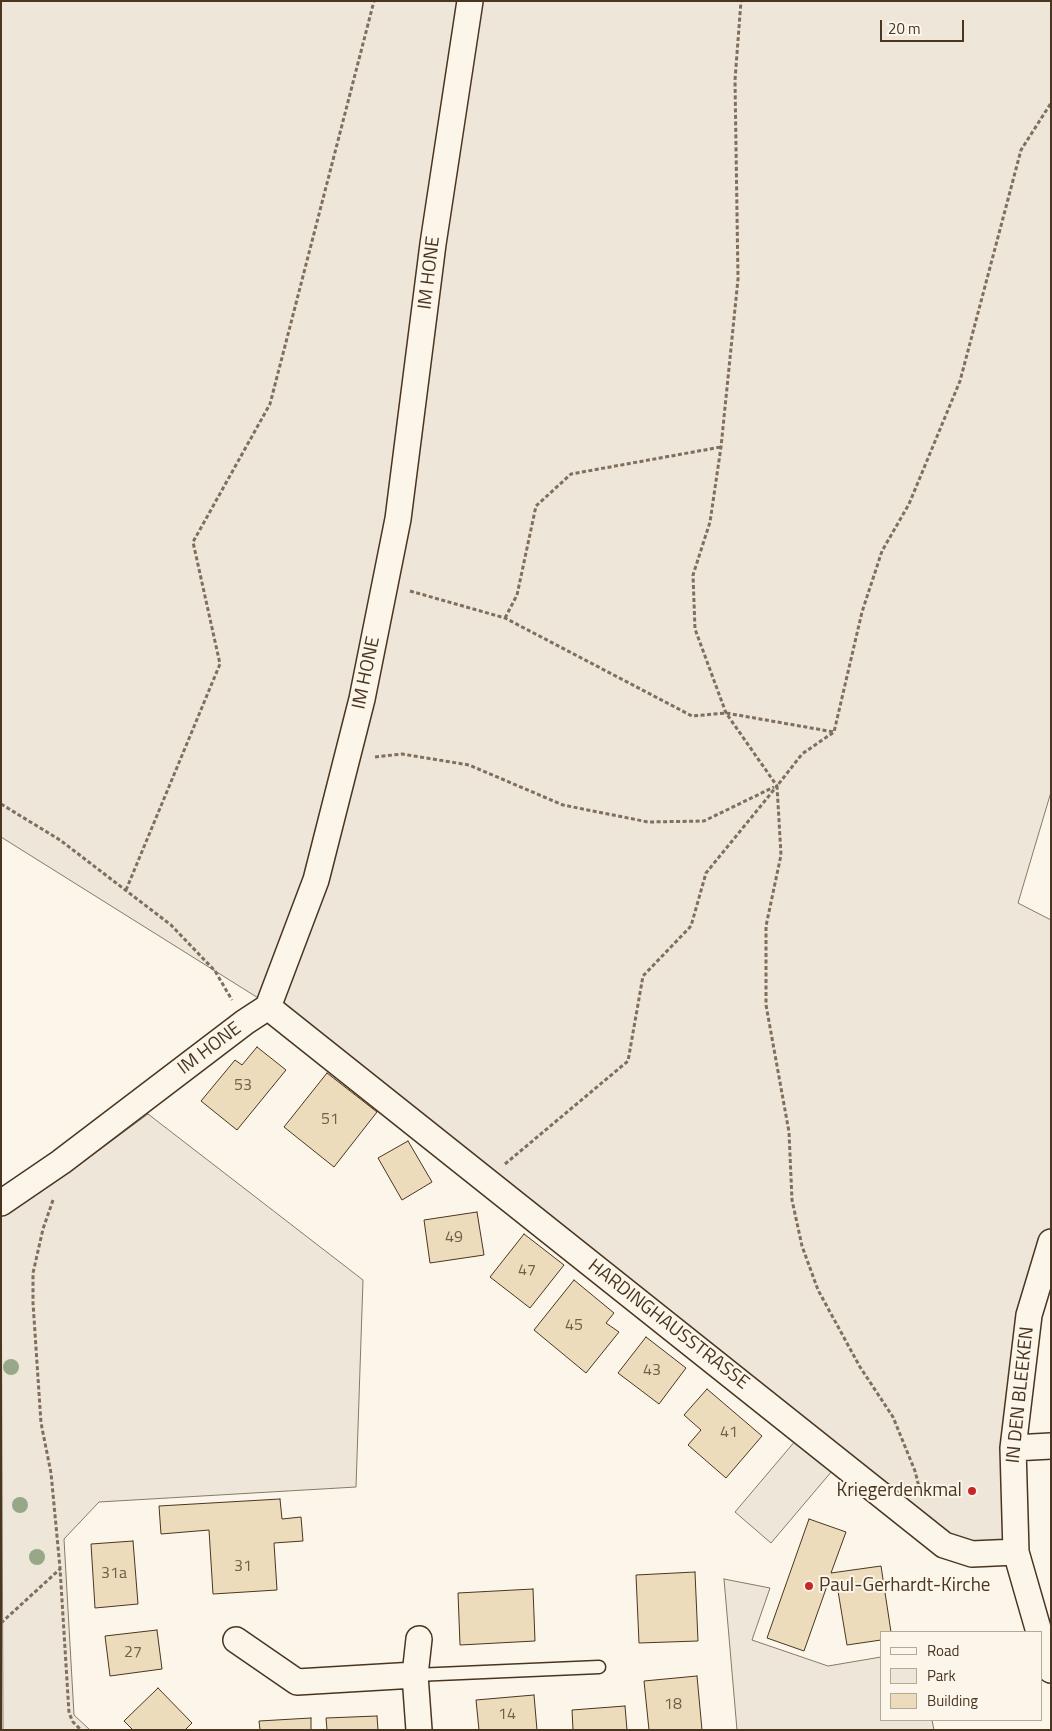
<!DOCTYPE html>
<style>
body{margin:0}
#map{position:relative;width:1052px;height:1731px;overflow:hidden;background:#fbf6e9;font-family:"Titillium Web",sans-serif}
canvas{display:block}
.frame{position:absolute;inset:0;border:2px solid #4a3520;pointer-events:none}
.legend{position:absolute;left:880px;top:1631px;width:162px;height:90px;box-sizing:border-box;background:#fbf6e9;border:1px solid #b4a999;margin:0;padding:6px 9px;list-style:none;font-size:15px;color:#4a3520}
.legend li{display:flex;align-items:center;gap:10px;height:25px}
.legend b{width:25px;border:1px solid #b4a999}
.scale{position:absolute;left:880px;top:20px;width:84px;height:22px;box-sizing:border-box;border:2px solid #4a3520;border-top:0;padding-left:6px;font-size:15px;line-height:18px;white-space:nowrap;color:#4a3520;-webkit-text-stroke:4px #fbf6e9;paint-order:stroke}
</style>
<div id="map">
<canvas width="1052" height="1731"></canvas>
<div class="frame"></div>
<ul class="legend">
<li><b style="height:6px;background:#fbf6e9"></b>Road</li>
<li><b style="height:14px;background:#ede6d9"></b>Park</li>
<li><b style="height:14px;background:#ecdcbc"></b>Building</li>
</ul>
<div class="scale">20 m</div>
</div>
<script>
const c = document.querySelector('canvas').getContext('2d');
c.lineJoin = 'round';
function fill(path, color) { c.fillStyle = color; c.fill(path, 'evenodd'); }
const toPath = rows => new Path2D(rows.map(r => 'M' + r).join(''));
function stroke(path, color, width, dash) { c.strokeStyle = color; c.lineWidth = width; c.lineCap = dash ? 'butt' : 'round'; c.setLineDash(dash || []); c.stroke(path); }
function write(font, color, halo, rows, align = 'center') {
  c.font = font + ' "Titillium Web",sans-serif'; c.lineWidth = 4; c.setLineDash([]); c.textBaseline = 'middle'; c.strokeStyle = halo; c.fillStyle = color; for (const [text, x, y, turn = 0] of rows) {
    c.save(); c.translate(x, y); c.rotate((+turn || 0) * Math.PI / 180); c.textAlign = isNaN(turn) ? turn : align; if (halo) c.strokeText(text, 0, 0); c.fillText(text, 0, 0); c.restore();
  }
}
const green = toPath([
 [1,1,1051,1,1051,792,1018,903,1051,920,1051,1242,1029,1315,1016,1552,972,1554,263,1001,1,837,1,1],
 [148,1114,363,1280,356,1487,99,1502,64,1539,74,1715,90,1730,3,1730,1,1216,72,1170,148,1114],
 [724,1579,770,1588,752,1640,828,1666,881,1657,881,1720,932,1720,934,1730,737,1730,724,1579]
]);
const parking = toPath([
 [796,1440,832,1471,771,1543,735,1512,796,1440]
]);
const building = toPath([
 [257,1047,286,1070,237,1130,201,1101,235,1060,242,1065,257,1047],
 [327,1073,377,1112,334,1167,284,1127,327,1073],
 [408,1141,432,1182,402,1200,378,1158,408,1141],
 [477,1212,484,1255,430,1263,424,1220,477,1212],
 [524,1234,564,1265,530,1308,490,1277,524,1234],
 [574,1280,614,1313,606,1323,619,1332,586,1373,534,1330,574,1280],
 [646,1337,686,1368,659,1404,618,1373,646,1337],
 [707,1389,762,1436,726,1478,688,1445,701,1430,684,1415,707,1389],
 [280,1499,282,1519,301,1517,303,1541,274,1543,277,1590,213,1594,209,1530,161,1534,159,1506,280,1499],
 [809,1519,846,1532,831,1573,881,1566,891,1632,881,1632,881,1640,847,1645,837,1585,827,1586,804,1651,767,1638,809,1519],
 [133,1541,138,1604,95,1608,91,1544,133,1541],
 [695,1572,698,1641,639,1643,636,1575,695,1572],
 [533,1589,535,1641,460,1645,458,1593,533,1589],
 [157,1630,162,1669,110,1676,105,1636,157,1630],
 [697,1676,702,1730,649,1730,644,1681,697,1676],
 [158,1688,192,1723,185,1730,133,1730,124,1721,158,1688],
 [534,1695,537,1730,479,1730,476,1700,534,1695],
 [625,1706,627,1730,573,1730,572,1710,625,1706],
 [377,1716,378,1730,327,1730,326,1718,377,1716],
 [311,1718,311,1730,260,1730,259,1721,311,1718]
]);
const path = toPath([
 [410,591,505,618,692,716,726,713,834,732],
 [505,618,517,595,536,506,571,474,721,447],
 [375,757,402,754,469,765,563,805,648,822,704,821,774,787],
 [1,804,60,840,171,925,215,971,232,1000],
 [126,890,220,664,193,542,270,404,374,1],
 [505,1164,628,1061,643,976,691,926,706,873,777,786,726,713,695,629,693,575,710,522,721,447,738,279,735,80,741,1],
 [53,1200,43,1229,33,1273,33,1303,41,1423,51,1473,60,1568,69,1713,73,1722,81,1730],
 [920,1491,915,1471,893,1417,860,1367,818,1290,802,1246,792,1200,789,1132,766,1005,766,926,781,855,777,786,802,754,834,732,862,612,882,551,909,504,960,381,1021,150,1051,103],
 [1,1623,60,1569]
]);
const lane = toPath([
 [415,1675,599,1667]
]);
const street = toPath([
 [268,1007,944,1545,972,1554,1016,1552],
 [1,1203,61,1162,245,1022,268,1007,316,880,362,699,398,519,433,244,470,1],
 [1013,1448,1051,1446],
 [1039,1632,1016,1552,1013,1448,1029,1315,1051,1242],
 [236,1640,297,1682,415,1675],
 [1041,1640,1051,1670],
 [419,1730,415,1675,419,1639]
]);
const trees = [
 [11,1367],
 [20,1505],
 [37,1557]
];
const markers = [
 [972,1491,5,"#c62828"],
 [809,1586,5,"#c62828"]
];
const numberNames = [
 ["53",243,1086],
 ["51",330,1120],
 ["49",454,1238],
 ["47",527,1271],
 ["45",574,1326],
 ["43",652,1371],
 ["41",729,1433],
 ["31",243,1567],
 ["31a",114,1574],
 ["27",133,1653],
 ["18",673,1705],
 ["14",507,1715]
];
const streetNames = [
 ["IM HONE",430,273,-83],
 ["IM HONE",367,673,-78],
 ["IM HONE",210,1049,-37],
 ["HARDINGHAUSSTRASSE",668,1325,38],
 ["IN DEN BLEEKEN",1021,1395,-84]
];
const poiNames = [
 ["Kriegerdenkmal",962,1491],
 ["Paul-Gerhardt-Kirche",819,1586,"left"]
];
fill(green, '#ede6d9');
stroke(green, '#887966', 1);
fill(parking, '#ede7d9');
stroke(parking, '#887966', 1);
fill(building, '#ecdcbc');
stroke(building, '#4a3520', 1);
stroke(lane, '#4a3520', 15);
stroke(street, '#4a3520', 28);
stroke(path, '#7f6f5c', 3, [4, 2.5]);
stroke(lane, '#fbf6e9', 12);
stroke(street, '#fbf6e9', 25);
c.fillStyle = '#96a887';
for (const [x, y] of trees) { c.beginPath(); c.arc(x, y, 8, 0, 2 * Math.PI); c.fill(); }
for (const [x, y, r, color] of markers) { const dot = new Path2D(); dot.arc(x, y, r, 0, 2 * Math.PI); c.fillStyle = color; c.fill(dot); stroke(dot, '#fbf6e9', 2); }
write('16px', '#725f47', null, numberNames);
write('19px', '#4a3520', '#fbf6e9', streetNames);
write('19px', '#4a3520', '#fbf6e9', poiNames, 'right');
</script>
